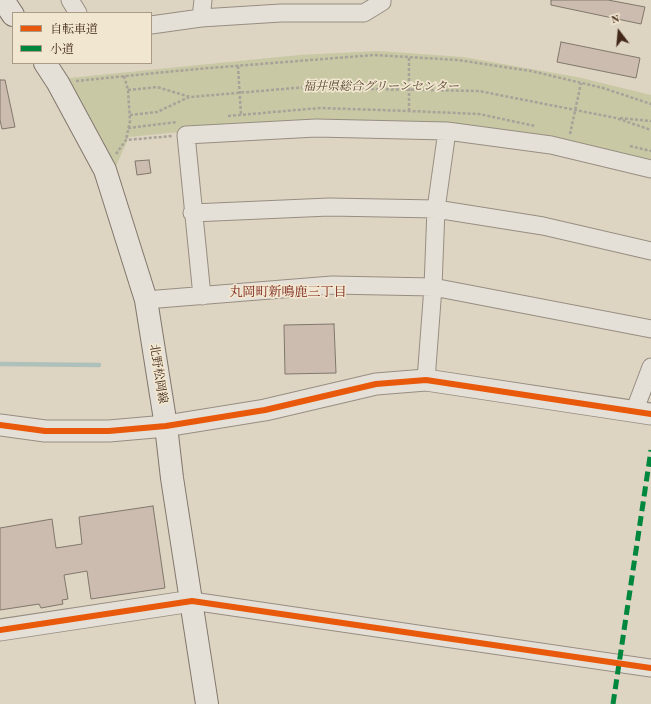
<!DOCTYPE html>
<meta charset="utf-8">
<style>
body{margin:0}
#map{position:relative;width:651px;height:704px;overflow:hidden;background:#ded4c2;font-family:"Old Standard TT","Noto Serif JP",serif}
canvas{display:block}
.legend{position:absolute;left:12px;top:12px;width:140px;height:52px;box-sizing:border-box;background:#f1e6d0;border:1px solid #ab9a86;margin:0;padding:5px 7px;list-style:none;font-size:12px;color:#412818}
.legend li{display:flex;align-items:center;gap:8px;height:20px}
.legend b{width:20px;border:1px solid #ab9a86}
.north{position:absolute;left:599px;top:12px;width:40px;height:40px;-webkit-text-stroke:3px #f1e6d0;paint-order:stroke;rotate:344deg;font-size:11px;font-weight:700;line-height:16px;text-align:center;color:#412818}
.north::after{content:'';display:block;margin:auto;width:14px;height:18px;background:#412818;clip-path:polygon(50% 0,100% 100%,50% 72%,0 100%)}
</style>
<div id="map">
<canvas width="651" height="704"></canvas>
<ul class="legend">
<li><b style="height:5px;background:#e8590c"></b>自転車道</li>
<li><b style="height:5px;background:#00873e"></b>小道</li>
</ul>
<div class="north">N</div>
</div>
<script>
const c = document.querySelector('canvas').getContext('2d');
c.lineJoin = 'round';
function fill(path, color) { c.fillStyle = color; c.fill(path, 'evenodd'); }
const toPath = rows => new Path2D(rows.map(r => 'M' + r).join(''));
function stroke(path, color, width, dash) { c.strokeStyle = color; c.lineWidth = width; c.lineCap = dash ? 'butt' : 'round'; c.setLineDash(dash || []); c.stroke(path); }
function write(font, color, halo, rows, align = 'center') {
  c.font = font + ' "Old Standard TT","Noto Serif JP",serif'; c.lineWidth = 3.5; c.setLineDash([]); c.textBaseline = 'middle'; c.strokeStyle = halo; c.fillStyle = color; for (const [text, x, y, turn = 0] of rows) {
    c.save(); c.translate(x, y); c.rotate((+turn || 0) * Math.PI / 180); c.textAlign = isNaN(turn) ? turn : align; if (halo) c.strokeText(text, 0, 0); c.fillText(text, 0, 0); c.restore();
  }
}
const green = toPath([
 [378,51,463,57,577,77,651,95,651,161,474,128,418,122,329,121,252,125,129,137,116,166,69,78,299,55]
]);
const stream = toPath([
 [0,364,99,365]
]);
const building = toPath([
 [551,0,608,0,645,7,641,24,551,5,551,0],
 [561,42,640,58,636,78,557,62,561,42],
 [0,80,5,80,15,127,2,129,0,120,0,80],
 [149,160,151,173,137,175,135,161,149,160],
 [334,324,336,373,285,374,284,325,334,324],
 [153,506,165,588,91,599,87,571,64,575,68,599,62,600,63,604,41,608,39,604,0,610,0,528,52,519,56,548,82,544,79,517,153,506]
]);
const path = toPath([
 [238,66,241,115],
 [124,76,128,90,130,121,126,140],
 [76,81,197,69,374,55,458,60,531,71,603,88,651,104],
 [128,90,157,87,190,97,318,86,370,89,479,91,616,118,651,130],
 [409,111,409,57],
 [130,115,157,112,189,97],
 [228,116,320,108,409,111,479,114,535,126],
 [620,118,651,121],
 [128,128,177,122],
 [570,134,581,83],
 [630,146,651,151],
 [116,154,126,140,172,136]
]);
const minor = toPath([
 [70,0,78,13],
 [201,18,203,0],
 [151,25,201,18,281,13,364,13,382,2,382,0],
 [192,213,329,207,436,209,543,226,651,251],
 [202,296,186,135,316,128,447,131,551,145,651,169],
 [146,300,332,285,433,287,651,329],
 [426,380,433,287,436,209,447,131],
 [634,412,651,367],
 [192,601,651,668]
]);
const tertiary = toPath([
 [0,425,45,431,109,431,166,426,265,410,376,384,426,380,651,414],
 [0,630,192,601]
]);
const secondary = toPath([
 [3,0,13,15],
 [45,63,58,83,105,170,146,300,166,426,172,478,207,704]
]);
const quiet = toPath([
 [613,704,651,450]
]);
const cycleway = toPath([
 [0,425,45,431,109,431,166,426,265,410,376,384,426,380,651,414],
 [0,630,192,601,651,668]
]);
const parkNames = [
 ["福井県総合グリーンセンター",381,87]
];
const streetNames = [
 ["北野松岡線",158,374,81]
];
const neighbourhoodNames = [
 ["丸岡町新鳴鹿三丁目",288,293]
];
fill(green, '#c8c8a5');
stroke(stream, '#aec0ba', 4.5);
fill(building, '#cbbcaf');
stroke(building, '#80776c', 1);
stroke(minor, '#978e82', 19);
stroke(tertiary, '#978e82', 23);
stroke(secondary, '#80776c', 24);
stroke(path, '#a8a299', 2.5, [3, 2]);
stroke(minor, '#e5e0d7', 17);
stroke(tertiary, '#e5e0d7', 21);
stroke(secondary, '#e5e0d7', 22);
stroke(quiet, '#00873e', 5, [10, 5]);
stroke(cycleway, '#e8590c', 6);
write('italic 12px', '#584630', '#f1e6d0', parkNames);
write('12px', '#412818', '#f1e6d0', streetNames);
write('13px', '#7a1f14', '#f1e6d0', neighbourhoodNames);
</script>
